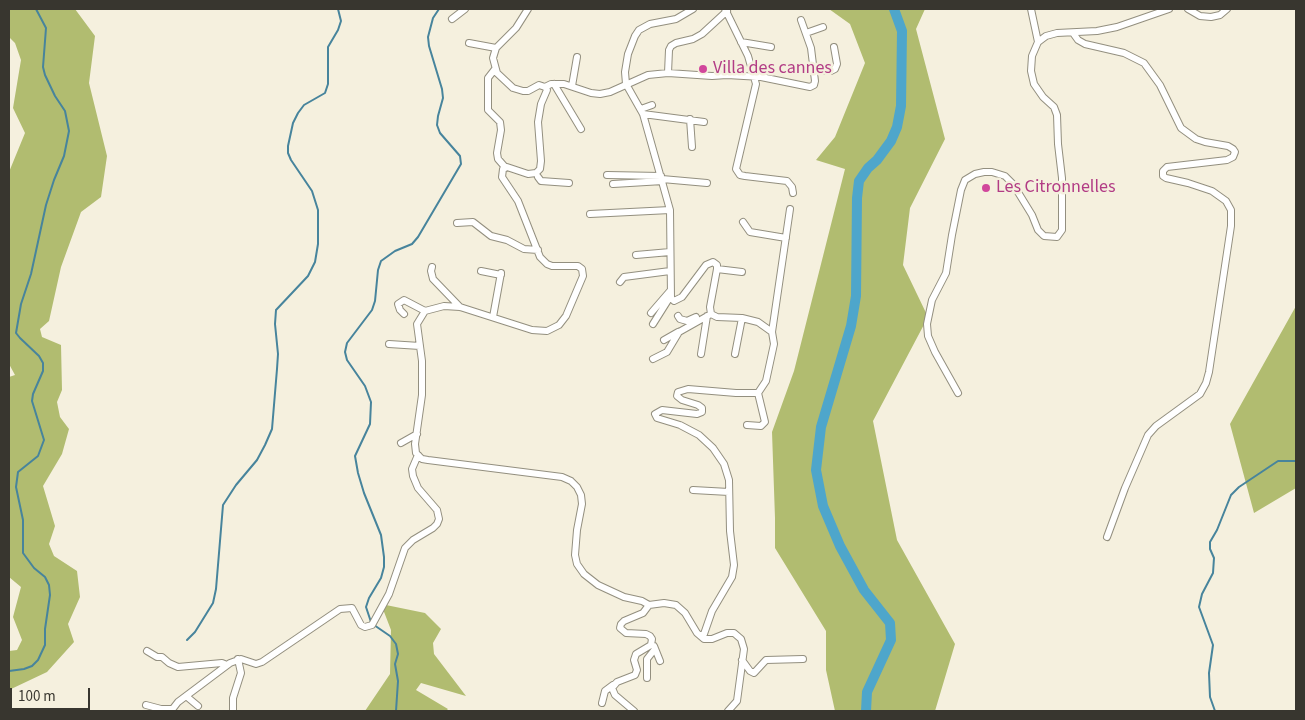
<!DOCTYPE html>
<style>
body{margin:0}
#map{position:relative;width:1305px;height:720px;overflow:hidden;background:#f5f0de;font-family:"Source Sans 3",sans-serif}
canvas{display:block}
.frame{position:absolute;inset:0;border:10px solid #38362f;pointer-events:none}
.scale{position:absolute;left:10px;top:688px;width:80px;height:22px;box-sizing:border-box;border:2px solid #38362f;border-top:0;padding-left:6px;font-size:15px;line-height:18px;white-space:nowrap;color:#38362f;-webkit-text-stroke:4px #f5f0de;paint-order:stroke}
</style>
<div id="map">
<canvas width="1305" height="720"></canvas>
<div class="frame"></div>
<div class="scale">100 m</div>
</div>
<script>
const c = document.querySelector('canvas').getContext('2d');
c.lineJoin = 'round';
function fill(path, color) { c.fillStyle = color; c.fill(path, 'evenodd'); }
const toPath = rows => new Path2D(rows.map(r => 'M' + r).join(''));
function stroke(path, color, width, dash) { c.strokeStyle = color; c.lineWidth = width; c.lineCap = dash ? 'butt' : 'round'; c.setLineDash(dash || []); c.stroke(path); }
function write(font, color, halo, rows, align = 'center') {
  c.font = font + ' "Source Sans 3",sans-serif'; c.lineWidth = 5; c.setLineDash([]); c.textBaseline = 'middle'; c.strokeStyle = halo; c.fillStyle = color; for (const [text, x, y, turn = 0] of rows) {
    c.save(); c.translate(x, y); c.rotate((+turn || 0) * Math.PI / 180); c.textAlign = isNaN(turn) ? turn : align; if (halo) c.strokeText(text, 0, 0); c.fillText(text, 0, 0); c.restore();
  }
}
const forest = toPath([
 [9,9,75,9,95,36,89,83,107,156,101,197,81,212,61,267,49,321,40,329,42,337,61,345,62,390,57,402,60,417,69,429,62,454,43,486,55,526,49,544,54,556,77,571,80,597,68,624,74,642,47,672,9,690,9,651,17,650,22,640,13,617,21,587,9,577,9,444,10,423,9,419,9,377,15,375,9,364,10,216,9,172,25,133,13,108,21,60,15,43,9,37],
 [829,9,925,9,916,29,945,139,910,208,903,265,928,317,873,421,897,540,955,644,935,711,835,711,826,670,826,631,775,548,775,518,772,432,794,371,845,169,816,160,835,137,865,63,850,24],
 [1296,306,1296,488,1254,513,1230,424],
 [381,604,425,613,441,629,433,643,434,654,466,696,421,683,416,690,448,709,446,711,365,711,390,674,391,630]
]);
const stream = toPath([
 [371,622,366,607,369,598,381,578,384,567,384,557,381,535,364,493,358,473,355,456,370,424,371,402,365,386,347,360,345,352,347,343,372,310,375,301,378,270,381,261,395,251,412,244,418,237,461,164,460,156,440,133,437,125,438,116,443,98,442,89,429,46,428,37,433,18,439,9],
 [374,625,390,636,396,644,398,654,395,664,398,681,396,711],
 [187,640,195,632,213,603,216,589,223,505,236,485,257,460,265,445,272,429,277,369,278,354,275,324,276,310,308,276,315,262,318,244,318,210,312,191,291,160,288,153,288,146,293,123,298,113,304,105,325,93,328,84,328,47,338,30,341,21,338,9],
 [9,671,24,669,32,666,38,660,45,645,45,629,50,595,49,585,45,577,34,568,23,553,23,520,16,487,18,472,38,456,44,440,32,401,33,394,43,371,43,363,39,356,20,338,16,333,21,304,31,274,46,205,54,180,64,156,69,131,65,111,55,96,45,75,43,67,46,28,36,9],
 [1215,711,1210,697,1209,673,1213,645,1199,607,1202,594,1213,573,1214,558,1210,549,1210,542,1217,530,1231,495,1239,487,1278,461,1296,461]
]);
const river = toPath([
 [866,711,867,692,891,640,890,623,864,590,840,546,823,506,816,470,821,427,851,326,856,296,857,198,859,181,868,168,877,160,891,141,897,127,901,106,902,31,894,9]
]);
const minor = toPath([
 [528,9,516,28,496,48,493,58,497,73,513,88,523,91,528,91,539,85,545,87,551,84,564,84,591,93,600,94,610,92,648,75,668,73,712,76,727,75,761,77,810,87,814,85,815,81,811,48,801,20],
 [693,9,676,19,650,24,639,30,635,36,628,54,625,72,626,84,643,114,670,210,671,298,674,301,682,297,706,265,713,262,717,265,717,269,710,307,711,314,717,317,742,318,758,322,772,332,774,344,766,381,758,393,736,393,688,389,678,392,677,396,682,400,698,405,702,408,702,412,697,414,662,410,655,414,657,418,680,425,699,435,713,448,724,464,729,480,730,531,734,565,732,577,712,611,704,634,701,635],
 [725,9,748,56,756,84,736,169,740,175,745,176,787,181,792,187,793,193],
 [1031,9,1038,42],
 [1188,9,1200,16,1211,17,1220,15,1227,9],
 [452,19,465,9],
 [806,33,823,27],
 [1073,33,1078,40,1085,44,1124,53,1144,63,1160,85,1181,128,1196,139,1205,142,1228,146,1233,149,1235,152,1233,157,1227,160,1167,167,1163,171,1163,176,1166,178,1188,183,1212,191,1226,201,1231,210,1231,226,1209,372,1206,383,1200,394,1156,426,1148,435,1125,488,1107,537],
 [741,42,771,47],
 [469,43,496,48],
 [495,69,488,78,488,110,500,122,501,130,497,153,498,159,505,167],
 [814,71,831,71,835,69,837,64,834,47],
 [668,73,669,50,671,46,676,43,693,39,702,34,727,11],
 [554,84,581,129],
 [572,86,577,57],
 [545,87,547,90,541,104,538,122,541,161,540,169,536,173,528,174,507,167,503,169,502,177,518,201,540,257,547,264,552,266,578,266,582,269,583,276,566,316,559,325,547,331,532,330,460,307,444,306,425,311,417,324,422,361,422,395,415,444,416,453,422,459,428,460,562,477,571,481,577,487,581,495,582,504,577,530,575,555,577,564,584,574,598,585,624,597,642,601,649,605,664,603,676,605,685,613,697,633,704,639,712,639,727,633,734,633,741,639,744,649,737,701,728,711],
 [641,109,652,105],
 [643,114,704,122],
 [690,119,692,147],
 [607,175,661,176],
 [538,177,541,181,569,183],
 [662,179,707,183],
 [613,184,663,181],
 [590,214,670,210],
 [743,222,750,232,786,238],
 [457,223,473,222,491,236,507,240,524,249,538,250],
 [636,255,670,252],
 [432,267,431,271,433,279,460,307],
 [717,269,742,272],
 [481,271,501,275],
 [620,282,624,277,670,271],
 [651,313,670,291],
 [404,314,400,310,398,304,404,300,425,311],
 [678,316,680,319,687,321,696,317],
 [493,317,501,273],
 [653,324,670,297],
 [772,332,790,209],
 [664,340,678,332],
 [389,344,420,346],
 [701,354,707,316],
 [735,354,742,318],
 [653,359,667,352,679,332,711,314],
 [958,393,935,352,928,336,927,324,932,300,946,273,952,235,961,190,965,180,975,174,984,172,992,172,1005,176,1013,184,1032,215,1038,230,1044,236,1057,237,1062,230,1062,178,1058,144,1057,115,1054,107,1043,97,1034,84,1031,71,1032,56,1038,42,1046,36,1057,33,1097,31,1117,27,1169,9],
 [747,425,761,426,765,422,758,393],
 [401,443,417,434],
 [693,490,729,492],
 [654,646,660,661],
 [147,651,157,657,162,657,169,663,178,667,222,663,227,665],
 [742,660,750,671,754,673,766,660,803,659],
 [647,678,647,659,655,649],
 [186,696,198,706],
 [602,703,605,691,613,685],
 [146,705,161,709,171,709],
 [171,711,178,702,230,663,241,659,256,664,262,662,340,609,352,608,361,625,365,627,372,625,389,594,405,548,413,540,433,528,437,524,439,519,437,510,418,488,413,476,412,469,418,455],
 [233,711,233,698,241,673,238,659],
 [634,711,615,695,612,688,617,682,635,675,637,670,634,660,636,654,651,645,652,639,650,636,646,634,626,633,620,628,621,624,624,621,643,613,649,605]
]);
const markers = [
 [703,69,5,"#d1479c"],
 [986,188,5,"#d1479c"]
];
const hotelNames = [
 ["Villa des cannes",713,69],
 ["Les Citronnelles",996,188]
];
fill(forest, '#b1bc70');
stroke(stream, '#47849c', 2);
stroke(river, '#4ea6cb', 10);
stroke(minor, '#938f7f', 8);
stroke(minor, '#fff', 6);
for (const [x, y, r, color] of markers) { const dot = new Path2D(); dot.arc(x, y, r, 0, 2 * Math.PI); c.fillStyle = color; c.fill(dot); stroke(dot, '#f5f0de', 2); }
write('18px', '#b23c85', '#f5f0de', hotelNames, 'left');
</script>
